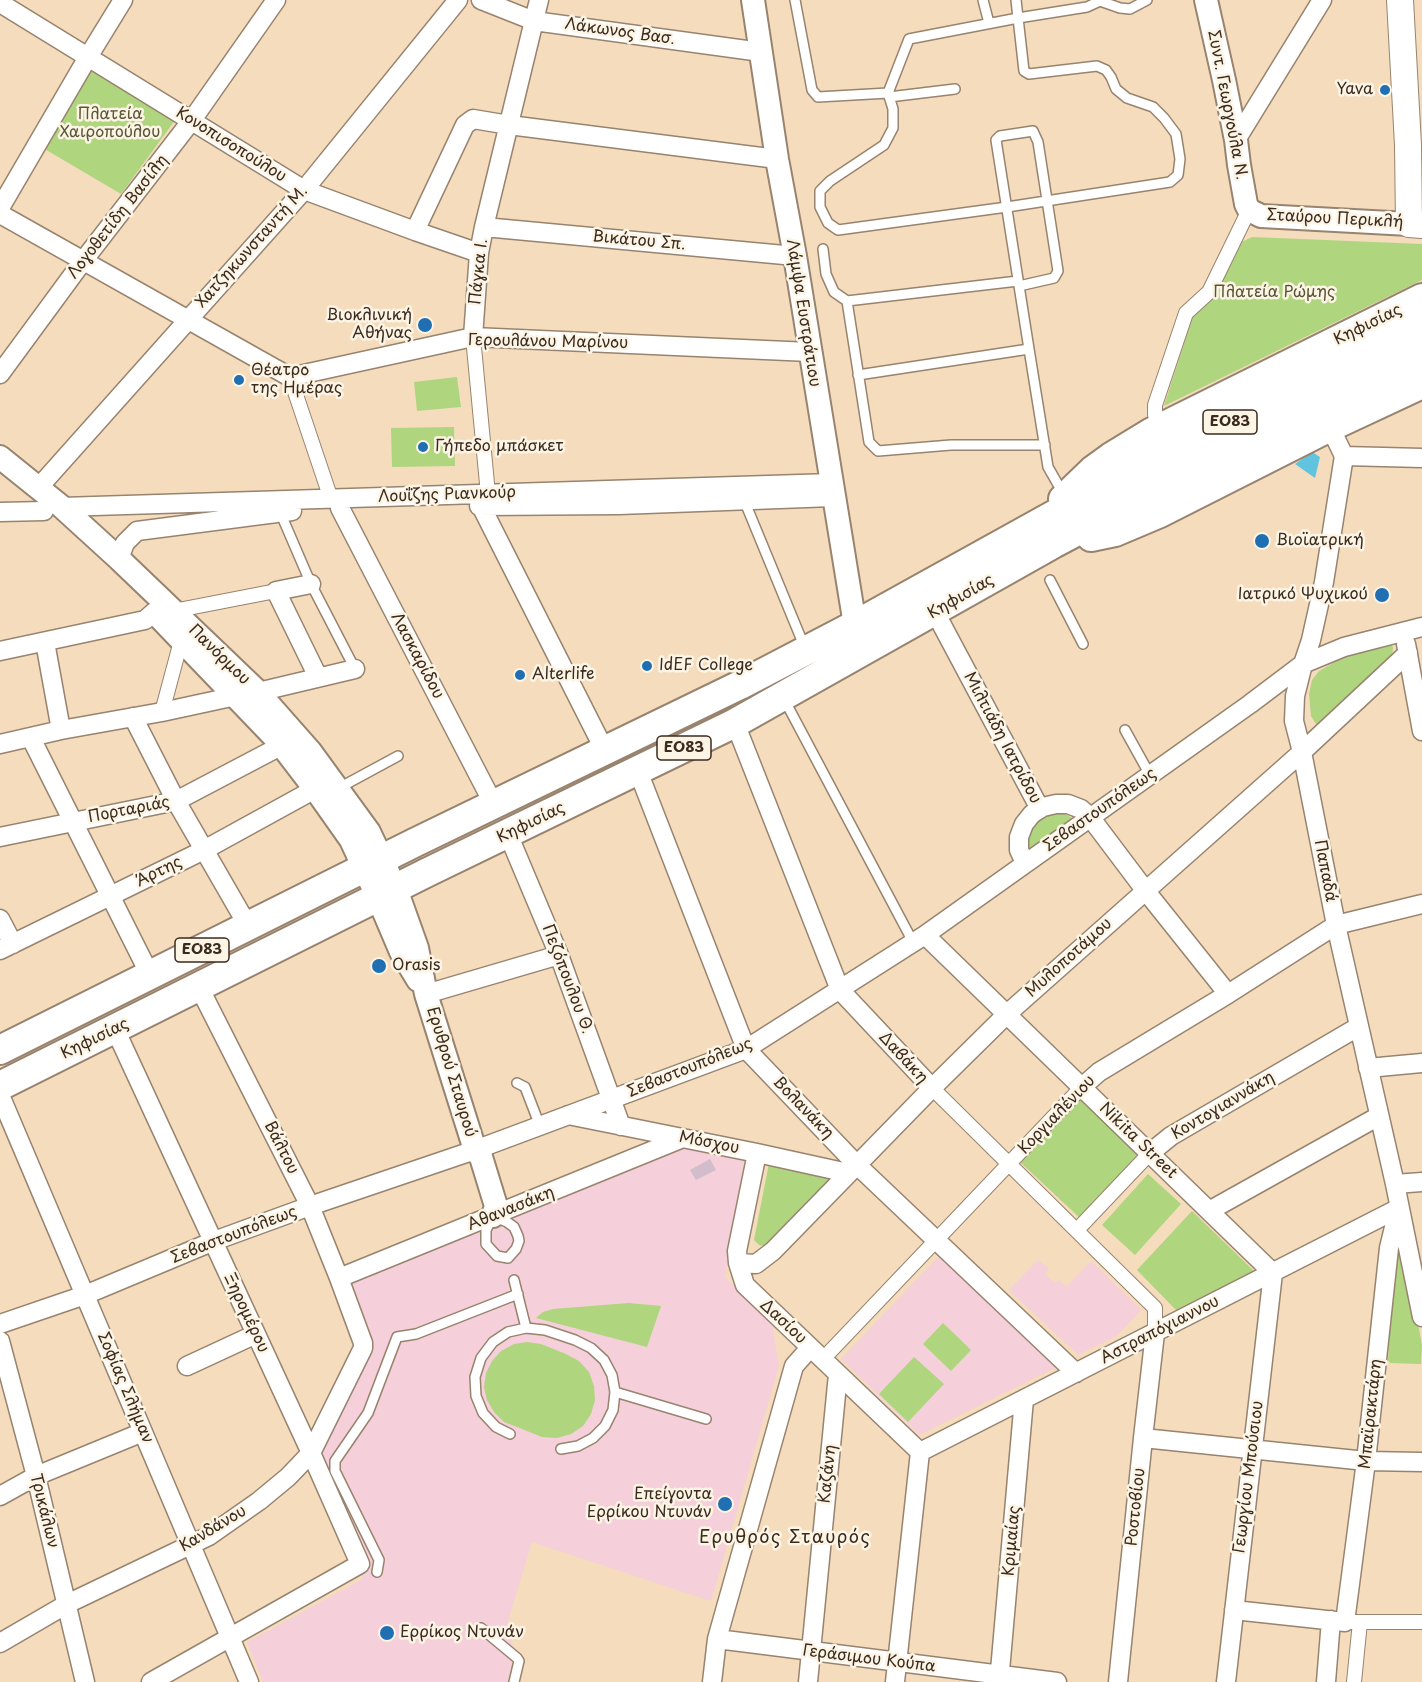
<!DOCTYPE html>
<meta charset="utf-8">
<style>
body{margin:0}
canvas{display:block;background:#f4dcbd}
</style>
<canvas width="1422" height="1682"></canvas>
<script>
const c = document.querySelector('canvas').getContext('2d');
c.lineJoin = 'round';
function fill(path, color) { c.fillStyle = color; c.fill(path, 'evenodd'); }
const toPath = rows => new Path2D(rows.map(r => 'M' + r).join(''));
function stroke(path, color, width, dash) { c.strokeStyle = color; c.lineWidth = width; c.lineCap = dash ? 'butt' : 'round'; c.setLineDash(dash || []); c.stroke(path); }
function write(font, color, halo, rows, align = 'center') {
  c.font = font + ' "Playpen Sans",sans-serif'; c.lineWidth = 5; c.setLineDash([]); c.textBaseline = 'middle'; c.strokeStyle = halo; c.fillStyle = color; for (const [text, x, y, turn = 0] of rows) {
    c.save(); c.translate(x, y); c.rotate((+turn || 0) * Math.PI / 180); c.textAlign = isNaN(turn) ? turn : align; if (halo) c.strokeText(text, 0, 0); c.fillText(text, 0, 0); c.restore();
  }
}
const built = toPath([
 [676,1147,744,1161,725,1277,772,1324,779,1366,711,1601,532,1542,507,1624,515,1654,507,1682,263,1682,247,1642,361,1580,367,1552,319,1455,369,1343,345,1280],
 [941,1254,1059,1366,919,1435,841,1359],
 [1038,1260,1049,1269,1045,1274,1055,1283,1059,1280,1066,1287,1091,1261,1141,1310,1117,1336,1078,1355,1009,1290]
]);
const industrial = toPath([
 [710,1159,716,1170,696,1180,690,1170]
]);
const green = toPath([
 [87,66,176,119,121,194,43,148],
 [1252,237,1422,244,1422,280,1164,406,1193,315,1233,246],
 [457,377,461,407,417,411,414,382],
 [454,427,455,466,392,467,391,428],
 [1389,642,1393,647,1392,659,1320,725,1316,724,1311,716,1309,694,1312,680,1319,671,1342,658],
 [1054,813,1063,813,1074,819,1029,849,1028,839,1030,829,1036,821,1044,815],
 [1080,1098,1140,1155,1081,1219,1020,1162],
 [769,1163,833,1176,767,1247,759,1245,754,1240],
 [1148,1174,1181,1204,1135,1255,1102,1225],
 [1192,1211,1254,1271,1176,1310,1137,1270],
 [1398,1244,1406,1259,1422,1345,1421,1364,1390,1363,1388,1360,1396,1247],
 [629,1303,661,1306,647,1347,536,1318,543,1312,553,1309],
 [943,1323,971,1350,951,1371,923,1344],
 [527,1342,541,1344,566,1354,579,1361,589,1372,594,1386,595,1400,591,1414,583,1426,571,1434,557,1438,542,1437,517,1427,504,1422,494,1412,487,1400,484,1387,486,1373,492,1361,501,1351,514,1344],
 [914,1357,944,1384,908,1422,879,1394]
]);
const water = toPath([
 [1312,452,1320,457,1315,478,1295,464]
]);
const service = toPath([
 [795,0,812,90,818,97,888,93,893,109,893,128,884,145,830,181,820,191,820,207,828,223,838,230,1007,207,1170,182,1178,175,1180,159,1176,134,1164,118,1153,107,1127,98,1116,89,1111,77,1106,70,1097,66,1029,74,1024,71,1016,0],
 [983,0,989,23],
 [888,93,909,39,1018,18,1087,7,1100,1,1120,8,1130,9,1147,0],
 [889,97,955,89],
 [823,249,826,274,834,292,847,301,1018,281],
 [1019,286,1054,278,1058,271,1038,142,1033,131,1000,136,996,140,1029,349,1048,467,1064,495],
 [847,301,869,442,878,451,951,445,1045,445],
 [858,375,1029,349],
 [744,500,805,648],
 [280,512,311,584,355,669],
 [1050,580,1083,644],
 [784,699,913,942],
 [1125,730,1150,775],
 [337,789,398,756],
 [517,1083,525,1087,540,1126],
 [493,1216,507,1222,514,1227,518,1236,519,1241,516,1249,508,1258,497,1256,486,1244,486,1230,493,1216],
 [514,1280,526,1328],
 [615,1392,706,1419],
 [510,1434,496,1427,483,1413,476,1396,475,1377,481,1358,493,1342,508,1332,526,1328,545,1330,575,1340,591,1348,604,1360,612,1375,615,1392,613,1410,605,1426,593,1438,578,1446,561,1449],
 [377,1572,379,1560,335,1471,335,1461,368,1413,397,1337,416,1334,518,1294],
 [481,1628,517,1658,519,1661,514,1682]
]);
const pedestrian = toPath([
 [473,337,488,494],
 [290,377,331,499],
 [1155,415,1155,405,1186,313,1209,292,1249,210],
 [173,611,276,591],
 [162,712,181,641],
 [932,1088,1155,1308,1155,1333],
 [1077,1230,1150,1153],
 [823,1359,1082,1087],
 [1345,1622,1422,1622],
 [1354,1682,1360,1622]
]);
const minor = toPath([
 [481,0,534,21,761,52],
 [0,3,304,190,415,231,479,253],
 [1236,140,1322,0],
 [0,208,88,57,123,0],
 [0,214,290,377,473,337,810,352],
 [484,227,795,256],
 [415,231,465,125,473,119,509,125,777,159],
 [473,337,479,253,484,227,539,0],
 [0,374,83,261,192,120,276,0],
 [1330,427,1344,456,1324,582,1311,640,1303,664,1295,696,1294,721,1302,752,1336,925,1395,1184,1422,1317],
 [1344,456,1422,458],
 [39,487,304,190,458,0],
 [479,506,619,505,833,497],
 [481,506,605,751],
 [62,507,832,483],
 [340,508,494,805],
 [0,512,44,511],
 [119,559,125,543,137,531,292,511],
 [311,584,276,591,318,677],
 [935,612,1040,809],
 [45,642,61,730],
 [1406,644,1422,731],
 [0,651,145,620,154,612],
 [258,692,355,669],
 [133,717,176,801,248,926],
 [735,723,840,990,932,1088],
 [31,738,150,975],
 [0,744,61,730,162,712,236,696],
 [638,771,746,1049,857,1165,1076,1373],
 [508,834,559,955,621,1126],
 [0,837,176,801,273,750,279,742],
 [1025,863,1019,850,1019,837,1024,824,1032,814,1043,807,1056,804,1068,804,1081,809,1090,817,1145,890,1228,994],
 [0,919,13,944],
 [925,935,1273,1273,1226,1682],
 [0,950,204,850,315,789],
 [426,994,559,955],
 [115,1029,311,1453,360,1564,151,1682],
 [1368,1068,1422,1063],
 [1082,1087,1099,1072,1228,994,1336,925,1422,904],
 [0,1095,249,1682],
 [568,1115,757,1153,848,1173],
 [757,1153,737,1251,738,1263,745,1285,920,1452],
 [1150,1153,1171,1136,1358,1027],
 [1395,1184,1422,1182],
 [1209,1211,1379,1116],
 [738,1263,756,1264,773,1251,932,1088,1007,1014,1302,752,1408,653],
 [339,1278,683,1138],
 [0,1324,85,1295,214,1241,310,1206,475,1150,746,1049,925,935,1250,704,1303,664,1344,647,1422,627],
 [0,1341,36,1476,85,1682],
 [187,1366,256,1334],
 [1143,1438,1366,1461,1422,1462],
 [920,1452,1399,1208],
 [0,1496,36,1476,143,1432],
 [1234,1610,1345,1622,1366,1461,1389,1248,1398,1211],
 [717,1639,1057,1682],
 [0,1643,67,1604,209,1536,259,1501,288,1477,311,1453,363,1348,363,1343,339,1278,310,1206,199,987],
 [712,1682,717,1639,794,1366,810,1348],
 [808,1682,838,1374],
 [895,1682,920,1452],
 [999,1682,1024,1399],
 [1118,1682,1143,1438,1155,1333],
 [1326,1682,1331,1620]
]);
const tertiary = toPath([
 [753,0,777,159,795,256,855,625],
 [1206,0,1224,80,1236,140,1239,165,1246,204,1249,210,1261,216,1409,224],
 [0,457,62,507,119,559,258,692,310,751,369,832,396,889,417,948,426,994,475,1150,481,1157,496,1206,493,1216],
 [157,615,279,742,315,789,351,840,378,898,401,952,418,980]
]);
const secondary = toPath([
 [1400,0,1408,145,1409,224,1422,225]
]);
const primary = toPath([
 [1063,499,1093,470,1111,457,1152,432,1422,298],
 [1091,537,1115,532,1160,513,1330,427,1422,384],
 [0,1050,414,843,740,685,855,625,1142,466,1422,327],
 [0,1086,428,872,735,723,1053,544,1151,492,1422,357]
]);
const markers = [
 [1385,90,6,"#1f6fb2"],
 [425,325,8,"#1f6fb2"],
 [239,380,6,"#1f6fb2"],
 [423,447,6,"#1f6fb2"],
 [1262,541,8,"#1f6fb2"],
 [1382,595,8,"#1f6fb2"],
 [647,666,6,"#1f6fb2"],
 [520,675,6,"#1f6fb2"],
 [379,966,8,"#1f6fb2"],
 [725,1504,8,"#1f6fb2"],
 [387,1633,8,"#1f6fb2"]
];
const shields = [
 [1230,422,54],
 [684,748,54],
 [202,950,54]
];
const shieldNames = [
 ["ΕΟ83",1230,422],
 ["ΕΟ83",684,748],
 ["ΕΟ83",202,950]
];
const streetNames = [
 ["Λάκωνος Βασ.",620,32,8],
 ["Συντ. Γεωργούλα Ν.",1227,105,79],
 ["Κονοπισοπούλου",231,145,32],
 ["Λογοθετίδη Βασίλη",118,217,-52],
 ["Σταύρου Περικλή",1335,219,3],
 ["Βικάτου Σπ.",639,241,5],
 ["Χατζηκωνσταντή Μ.",252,247,-48],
 ["Πάγκα Ι.",479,272,-84],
 ["Λάμψα Ευστράτιου",803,313,81],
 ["Κηφισίας",1368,325,-26],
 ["Γερουλάνου Μαρίνου",548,342,1],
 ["Λουΐζης Ριανκούρ",447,495,-2],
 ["Κηφισίας",961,597,-30],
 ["Πανόρμου",219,655,44],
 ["Λασκαρίδου",417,656,62],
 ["Μιλτιάδη Ιατρίδου",1002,738,62],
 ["Πορταριάς",129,810,-11],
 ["Σεβαστουπόλεως",1100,810,-35],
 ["Κηφισίας",531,823,-26],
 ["Παπαδά",1325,871,79],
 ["Άρτης",159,872,-26],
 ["Μυλοποτάμου",1069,958,-42],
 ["Πεζόπουλου Θ.",567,979,69],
 ["Κηφισίας",95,1039,-26],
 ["Δαβάκη",903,1058,47],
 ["Σεβαστουπόλεως",690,1068,-22],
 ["Ερυθρού Σταυρού",451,1072,73],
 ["Κοντογιαννάκη",1223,1106,-31],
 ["Βολανάκη",803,1108,46],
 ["Κοργιαλένιου",1057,1115,-46],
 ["Nikita Street",1138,1141,44],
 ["Μόσχου",709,1143,11],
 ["Βάλτου",281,1148,63],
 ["Αθανασάκη",511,1209,-22],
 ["Σεβαστουπόλεως",234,1235,-21],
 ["Ξηρομέρου",246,1313,65],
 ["Δασίου",783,1322,43],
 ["Αστραπόγιαννου",1160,1330,-27],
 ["Σοφίας Σλήμαν",125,1388,67],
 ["Μπαϊρακτάρη",1371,1414,-84],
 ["Καζάνη",828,1474,-84],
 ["Γεωργίου Μπούσιου",1249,1477,-83],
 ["Ροστοβίου",1136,1507,-84],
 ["Τρικάλων",44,1511,76],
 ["Κανδάνου",213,1529,-31],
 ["Κριμαίας",1012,1541,-85],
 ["Γεράσιμου Κούπα",869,1659,7]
];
const poiNames = [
 ["Yava",1373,90,"right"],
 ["Βιοκλινική",412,316,"right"],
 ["Αθήνας",412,334,"right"],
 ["Θέατρο",251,371],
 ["της Ημέρας",251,389],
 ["Γήπεδο μπάσκετ",435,447],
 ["Βιοϊατρική",1276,541],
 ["Ιατρικό Ψυχικού",1368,595,"right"],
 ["IdEF College",659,666],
 ["Alterlife",532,675],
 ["Orasis",392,966],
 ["Επείγοντα",712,1495,"right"],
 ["Ερρίκου Ντυνάν",712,1513,"right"],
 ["Ερρίκος Ντυνάν",400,1633]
];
const parkNames = [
 ["Πλατεία",110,115],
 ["Χαιροπούλου",110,133],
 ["Πλατεία Ρώμης",1274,293]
];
const neighbourhoodNames = [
 ["Ερυθρός Σταυρός",785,1538]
];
fill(built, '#f5cfd9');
fill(industrial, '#d1bdcb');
fill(green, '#afd57e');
fill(water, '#61c4df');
stroke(service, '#98836e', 12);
stroke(pedestrian, '#98836e', 16);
stroke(minor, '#98836e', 21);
stroke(tertiary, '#98836e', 26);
stroke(secondary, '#98836e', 28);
stroke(primary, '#98836e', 32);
stroke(service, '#fff', 9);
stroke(pedestrian, '#fff', 14);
stroke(minor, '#fff', 18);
stroke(tertiary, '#fff', 22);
stroke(secondary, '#fff', 26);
stroke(primary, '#fff', 28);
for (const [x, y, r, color] of markers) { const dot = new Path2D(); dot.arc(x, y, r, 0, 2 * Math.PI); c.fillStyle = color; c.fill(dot); stroke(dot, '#fcf5e5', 2); }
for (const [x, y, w] of shields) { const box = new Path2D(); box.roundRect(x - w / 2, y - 12, w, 24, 4.5); c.fillStyle = '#fcf5e5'; c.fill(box); stroke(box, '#3b2a1e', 1.5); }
write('bold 15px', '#3b2a1e', null, shieldNames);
write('16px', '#3b2a1e', '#fcf5e5', streetNames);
write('16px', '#3b2a1e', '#fcf5e5', poiNames, 'left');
write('16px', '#585536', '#fcf5e5', parkNames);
c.letterSpacing = '1.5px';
write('18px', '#3b2a1e', '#fcf5e5', neighbourhoodNames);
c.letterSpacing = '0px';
</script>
